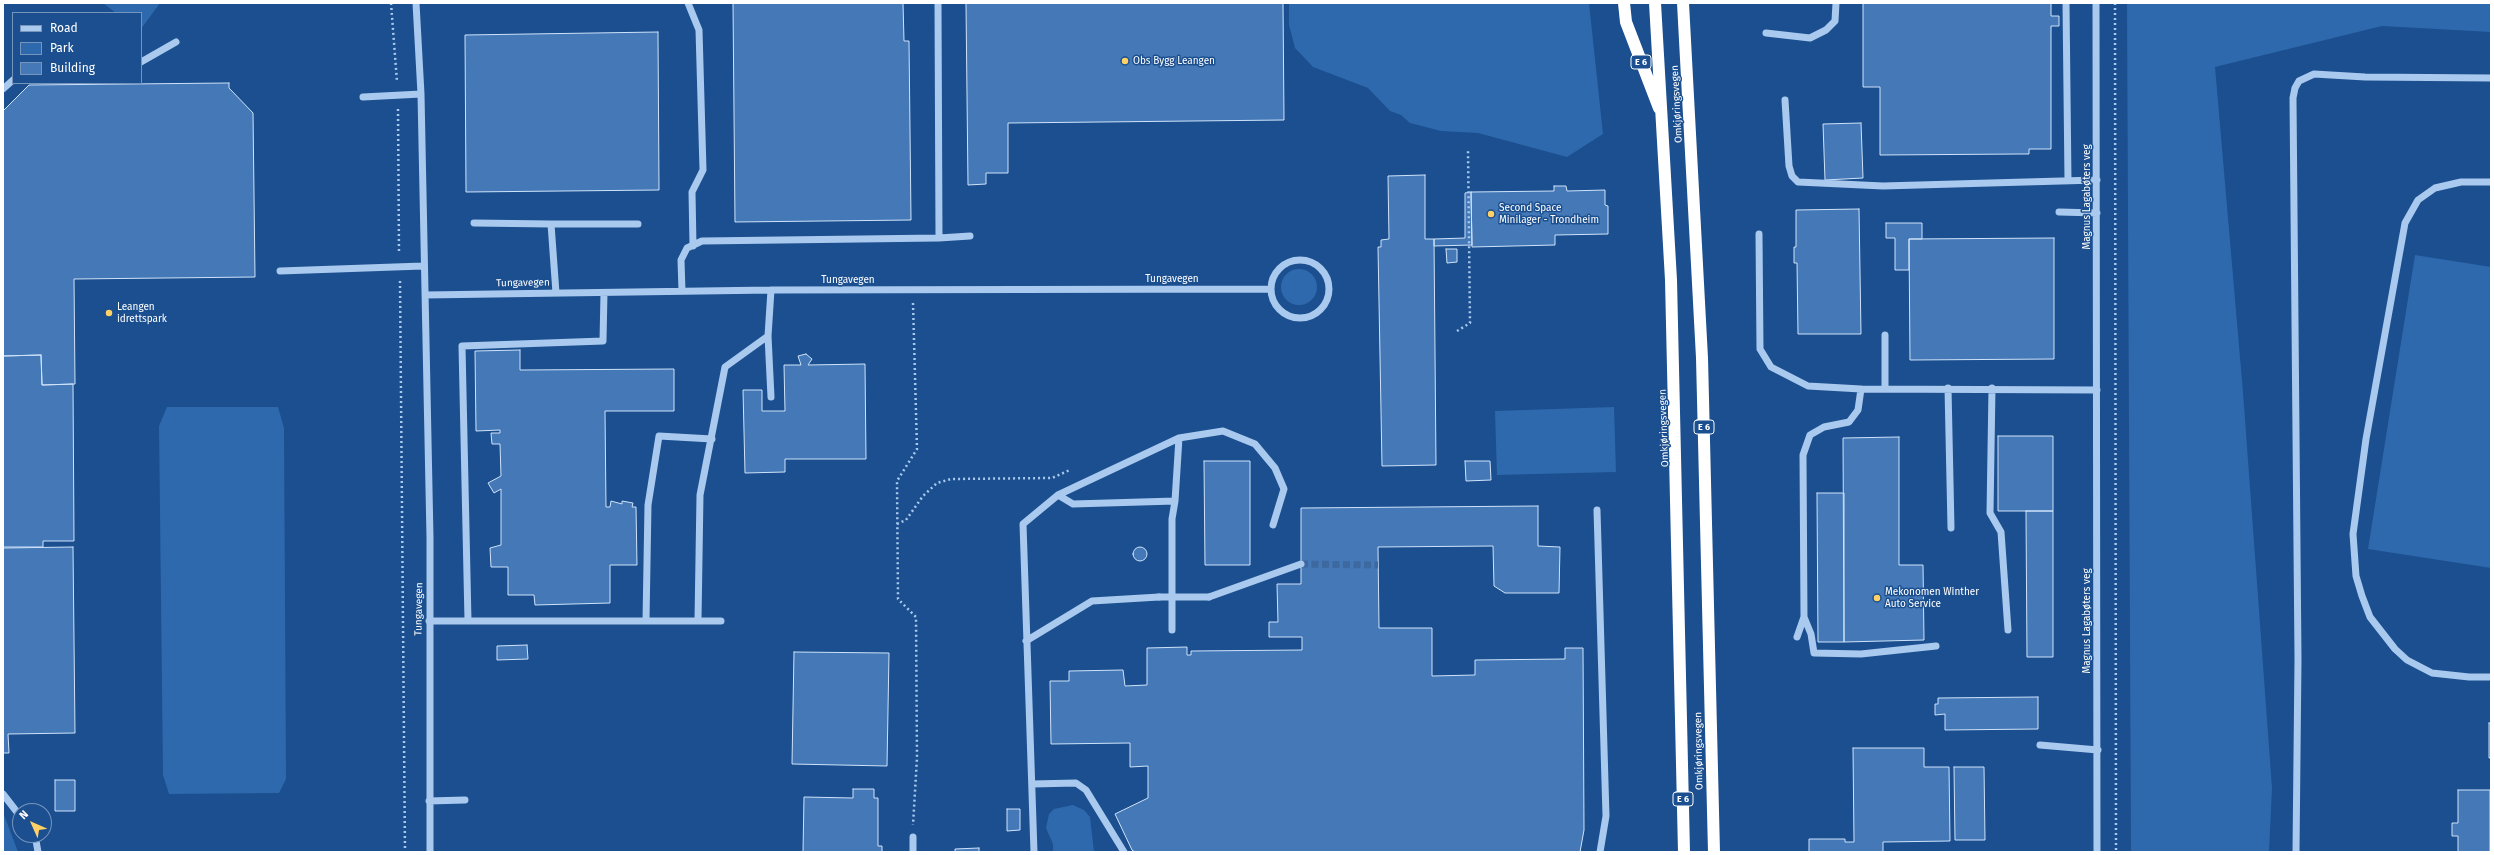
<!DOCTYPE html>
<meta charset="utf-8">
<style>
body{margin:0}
#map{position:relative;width:2494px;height:855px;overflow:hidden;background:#1b4f8f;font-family:"Fira Sans",sans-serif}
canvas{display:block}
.frame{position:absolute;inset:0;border:4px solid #fff;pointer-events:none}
.legend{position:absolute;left:12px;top:12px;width:130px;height:72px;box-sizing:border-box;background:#1b4f8f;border:1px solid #7695bc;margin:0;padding:5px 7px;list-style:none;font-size:12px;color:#fff}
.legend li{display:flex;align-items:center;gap:8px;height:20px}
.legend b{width:20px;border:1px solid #7695bc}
.north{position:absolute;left:12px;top:803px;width:40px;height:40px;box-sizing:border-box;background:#1b4f8f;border:1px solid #7695bc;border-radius:50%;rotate:315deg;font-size:11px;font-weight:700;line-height:16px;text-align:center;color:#fff}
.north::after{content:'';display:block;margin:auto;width:14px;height:18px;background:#ffd166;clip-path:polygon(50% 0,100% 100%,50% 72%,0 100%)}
</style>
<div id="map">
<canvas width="2494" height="855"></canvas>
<div class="frame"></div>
<ul class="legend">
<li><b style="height:5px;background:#a9c9ee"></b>Road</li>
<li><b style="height:11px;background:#2e69ad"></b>Park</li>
<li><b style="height:11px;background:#4478b7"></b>Building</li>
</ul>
<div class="north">N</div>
</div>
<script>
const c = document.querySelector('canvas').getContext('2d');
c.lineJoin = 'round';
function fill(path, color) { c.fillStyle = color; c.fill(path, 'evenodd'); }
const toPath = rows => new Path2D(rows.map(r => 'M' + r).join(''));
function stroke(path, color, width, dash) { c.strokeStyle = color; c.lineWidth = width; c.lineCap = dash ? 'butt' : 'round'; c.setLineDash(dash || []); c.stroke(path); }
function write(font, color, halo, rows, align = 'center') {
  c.font = font + ' "Fira Sans",sans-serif'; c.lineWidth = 3; c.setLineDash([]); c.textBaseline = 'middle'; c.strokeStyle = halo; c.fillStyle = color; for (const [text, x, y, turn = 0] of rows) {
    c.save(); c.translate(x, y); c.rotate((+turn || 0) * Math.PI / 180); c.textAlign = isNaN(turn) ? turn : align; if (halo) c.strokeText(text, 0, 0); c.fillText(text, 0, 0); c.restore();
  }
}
const green = toPath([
 [103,3,160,3,141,29,141,13,116,13],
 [1289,3,1589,3,1603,134,1567,157,1478,133,1441,131,1410,123,1401,115,1390,111,1368,88,1313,67,1295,48,1289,25],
 [2127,3,2491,3,2491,32,2382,26,2215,67,2243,392,2272,788,2269,852,2131,852],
 [2415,255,2491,267,2491,568,2368,549],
 '1281 287a18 18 0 1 1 36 0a18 18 0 1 1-36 0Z',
 [167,407,278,407,284,428,286,779,279,793,169,794,163,775,159,426],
 [1614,407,1616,472,1497,475,1495,411],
 [1073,805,1084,810,1090,817,1094,852,1053,852,1053,844,1046,828,1049,814,1054,809],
 [3,811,3,812,18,852,3,852]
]);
const building = toPath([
 [733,3,903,3,904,41,909,41,911,220,735,222,733,3],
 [966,3,1283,3,1284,120,1008,123,1008,173,986,173,986,184,968,185,966,3],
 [1863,3,2051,3,2051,16,2059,16,2059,26,2051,26,2051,149,2029,149,2029,154,2020,154,1880,155,1880,87,1863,87,1863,3],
 [658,32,659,190,466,192,465,35,658,32],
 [229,83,229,88,253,113,255,277,74,279,75,384,42,385,41,355,3,356,3,111,29,85,229,83],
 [1861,123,1863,178,1825,180,1823,124,1861,123],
 [1425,175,1425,239,1434,239,1436,465,1382,466,1378,247,1381,247,1381,240,1389,239,1388,176,1425,175],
 [1554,186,1566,186,1567,191,1605,190,1605,205,1608,206,1608,234,1555,235,1555,245,1472,247,1471,192,1554,191,1554,186],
 [1471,192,1472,245,1434,246,1434,239,1465,238,1465,193,1471,192],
 [1859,209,1861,334,1798,334,1797,263,1794,263,1794,247,1796,247,1796,210,1859,209],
 [1886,223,1922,223,1922,239,1909,239,1909,270,1895,270,1895,238,1886,238,1886,223],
 [2054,238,2054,359,1910,360,1909,239,2054,238],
 [1446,249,1457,249,1457,262,1447,263,1446,249],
 [520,350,520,370,674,369,674,411,605,411,606,507,610,507,611,501,622,504,622,501,633,503,632,507,636,507,637,565,610,565,610,603,535,605,534,595,508,595,508,567,491,567,490,548,501,545,501,489,494,493,488,483,501,476,500,444,492,444,491,433,500,433,500,430,476,431,475,351,520,350],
 [806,354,812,359,808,365,865,364,866,459,785,459,785,472,745,473,743,390,762,390,762,411,785,411,784,365,801,365,798,356,806,354],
 [41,355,42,385,73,384,74,541,43,541,43,547,3,547,3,356,41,355],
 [1998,436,2053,436,2053,511,1998,511,1998,436],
 [1899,437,1899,565,1923,565,1924,640,1844,642,1843,438,1899,437],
 [1204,461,1250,461,1250,565,1205,565,1204,461],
 [1465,461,1490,461,1491,480,1466,481,1465,461],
 [1817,493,1844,493,1844,642,1818,642,1817,493],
 [1538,506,1538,546,1560,547,1559,593,1505,593,1494,586,1493,546,1378,547,1379,628,1432,628,1432,676,1475,675,1475,660,1565,659,1565,648,1583,648,1584,830,1580,852,1135,852,1132,850,1115,814,1148,798,1148,766,1130,767,1130,743,1051,744,1050,681,1069,681,1069,671,1123,670,1125,686,1147,685,1147,648,1187,647,1187,655,1191,655,1191,651,1302,650,1302,637,1269,637,1269,622,1278,622,1277,584,1301,584,1301,508,1538,506],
 [2026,511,2053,511,2053,657,2027,657,2026,511],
 [73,547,75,733,8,734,9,753,3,753,3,548,73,547],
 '1133 554a7 7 0 1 1 14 0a7 7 0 1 1-14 0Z',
 [527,645,528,659,497,660,497,646,527,645],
 [794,652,889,653,887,766,792,764,794,652],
 [2038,697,2038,729,1945,730,1945,714,1935,715,1935,704,1938,704,1938,698,2038,697],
 [2489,723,2491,723,2491,758,2489,758,2489,723],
 [1853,748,1924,748,1924,767,1949,767,1950,841,1883,842,1883,852,1809,852,1809,839,1845,839,1845,842,1854,842,1853,748],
 [1954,767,1984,767,1985,840,1955,840,1954,767],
 [55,780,75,780,75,811,55,811,55,780],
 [853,789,874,789,874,798,878,798,878,846,882,846,882,852,803,852,804,797,853,798,853,789],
 [2458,790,2490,790,2490,852,2458,852,2458,836,2452,836,2452,823,2458,823,2458,790],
 [1007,809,1020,809,1020,830,1007,831,1007,809],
 [979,848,979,852,955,852,955,849,979,848]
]);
const minorTunnel = toPath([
 [1301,564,1378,565]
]);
const path = toPath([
 [391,3,397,82],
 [2115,3,2116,852],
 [398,109,399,254],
 [400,281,405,852],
 [913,303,917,449,897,481,898,599,916,617,917,758,913,825],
 [1457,331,1470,323,1468,149],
 [897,524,906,520,923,496,937,483,951,479,1052,478,1070,470]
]);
const minor = toPath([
 [416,3,421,94,430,538,430,852],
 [688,3,699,30,703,170,692,192,693,246],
 [938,3,939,238],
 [2066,3,2068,181],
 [2096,3,2097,852],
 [1766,33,1810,38,1826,30,1835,21,1836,3],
 [141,62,176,42],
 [3,89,13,80],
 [363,97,421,94],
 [1785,100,1789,166,1792,176,1798,182,1883,186,2097,180],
 [2491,182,2461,182,2435,188,2418,200,2405,223,2366,439,2353,534,2356,576,2362,596,2370,617,2395,649,2407,660,2432,673,2469,677,2491,677],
 [2059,212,2097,213],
 [474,223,551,224,556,293],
 [551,224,638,224],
 [1759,234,1760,349,1771,367,1808,386,1861,389,2097,390],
 '1271 289a29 29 0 1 1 58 0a29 29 0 1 1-58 0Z',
 [280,271,423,266],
 [771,290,768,336,771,397],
 [682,291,681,260,687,248,702,241,939,238,970,236],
 [425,295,771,290,1270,289],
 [1885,335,1885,388],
 [1948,388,1951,528],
 [1992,388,1990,513,2001,532,2008,630],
 [1058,495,1073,504,1175,501],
 [1597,510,1606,816,1600,852],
 [1209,597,1301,564],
 [1804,617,1811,634,1814,653,1861,654,1936,646],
 [698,620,700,495,725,367,768,336],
 [429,621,721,621],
 [468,621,462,346,603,341,604,293],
 [646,621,648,505,659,436,712,439],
 [1172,630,1172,519,1175,501,1179,438],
 [1797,637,1804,617,1803,455,1810,435,1824,427,1849,422,1858,410,1861,389],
 [1026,641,1092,601,1159,597],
 [2040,745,2098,750],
 [1032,784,1076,783,1086,790,1124,852],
 [3,794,20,816],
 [429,801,465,800],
 [35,835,38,852],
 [913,837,913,852],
 [1034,852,1023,524,1058,495,1077,486,1179,438,1223,431,1255,444,1275,468,1284,489,1273,525],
 [2296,852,2298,659,2293,98,2295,88,2299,81,2314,74,2365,77,2491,78]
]);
const highway = toPath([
 [1624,3,1626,22,1659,108],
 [1655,3,1671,280,1684,852],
 [1683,3,1702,358,1714,852]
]);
const minorBridge = toPath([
 [1159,597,1209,597]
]);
const markers = [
 [1125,61,4,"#ffd166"],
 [1491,214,4,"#ffd166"],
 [109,313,4,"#ffd166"],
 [1877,598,4,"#ffd166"]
];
const shields = [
 [1641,62,20],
 [1704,427,20],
 [1683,799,20]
];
const shieldNames = [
 ["E 6",1641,62],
 ["E 6",1704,427],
 ["E 6",1683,799]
];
const poiNames = [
 ["Obs Bygg Leangen",1133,61],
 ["Second Space",1499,208],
 ["Minilager - Trondheim",1499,220],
 ["Leangen",117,307],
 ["idrettspark",117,319],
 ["Mekonomen Winther",1885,592],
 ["Auto Service",1885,604]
];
const streetNames = [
 ["Omkjøringsvegen",1677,104,-93],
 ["Magnus Lagabøters veg",2087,197,-90],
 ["Tungavegen",1172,279],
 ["Tungavegen",848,280],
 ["Tungavegen",523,283,-1],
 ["Omkjøringsvegen",1664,428,-92],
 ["Tungavegen",419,609,-89],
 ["Magnus Lagabøters veg",2087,621,-90],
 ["Omkjøringsvegen",1699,751,-91]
];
fill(green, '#2e69ad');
fill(building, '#4478b7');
stroke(building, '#cfe3fa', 1);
stroke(minorTunnel, '#3d69a0', 7, [7, 3.5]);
stroke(path, '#a9c9ee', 2.5, [2, 3]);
stroke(minor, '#a9c9ee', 7);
stroke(highway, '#fff', 12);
stroke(minorBridge, '#a9c9ee', 7);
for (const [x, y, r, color] of markers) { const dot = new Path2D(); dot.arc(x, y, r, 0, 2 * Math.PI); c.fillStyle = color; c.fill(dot); stroke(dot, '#1b4f8f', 1.5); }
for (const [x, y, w] of shields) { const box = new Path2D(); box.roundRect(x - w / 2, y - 7, w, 14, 3); c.fillStyle = '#1b4f8f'; c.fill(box); stroke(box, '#fff', 1); }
write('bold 9px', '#fff', null, shieldNames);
write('10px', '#fff', '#1b4f8f', poiNames, 'left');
write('10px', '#fff', '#1b4f8f', streetNames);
</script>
